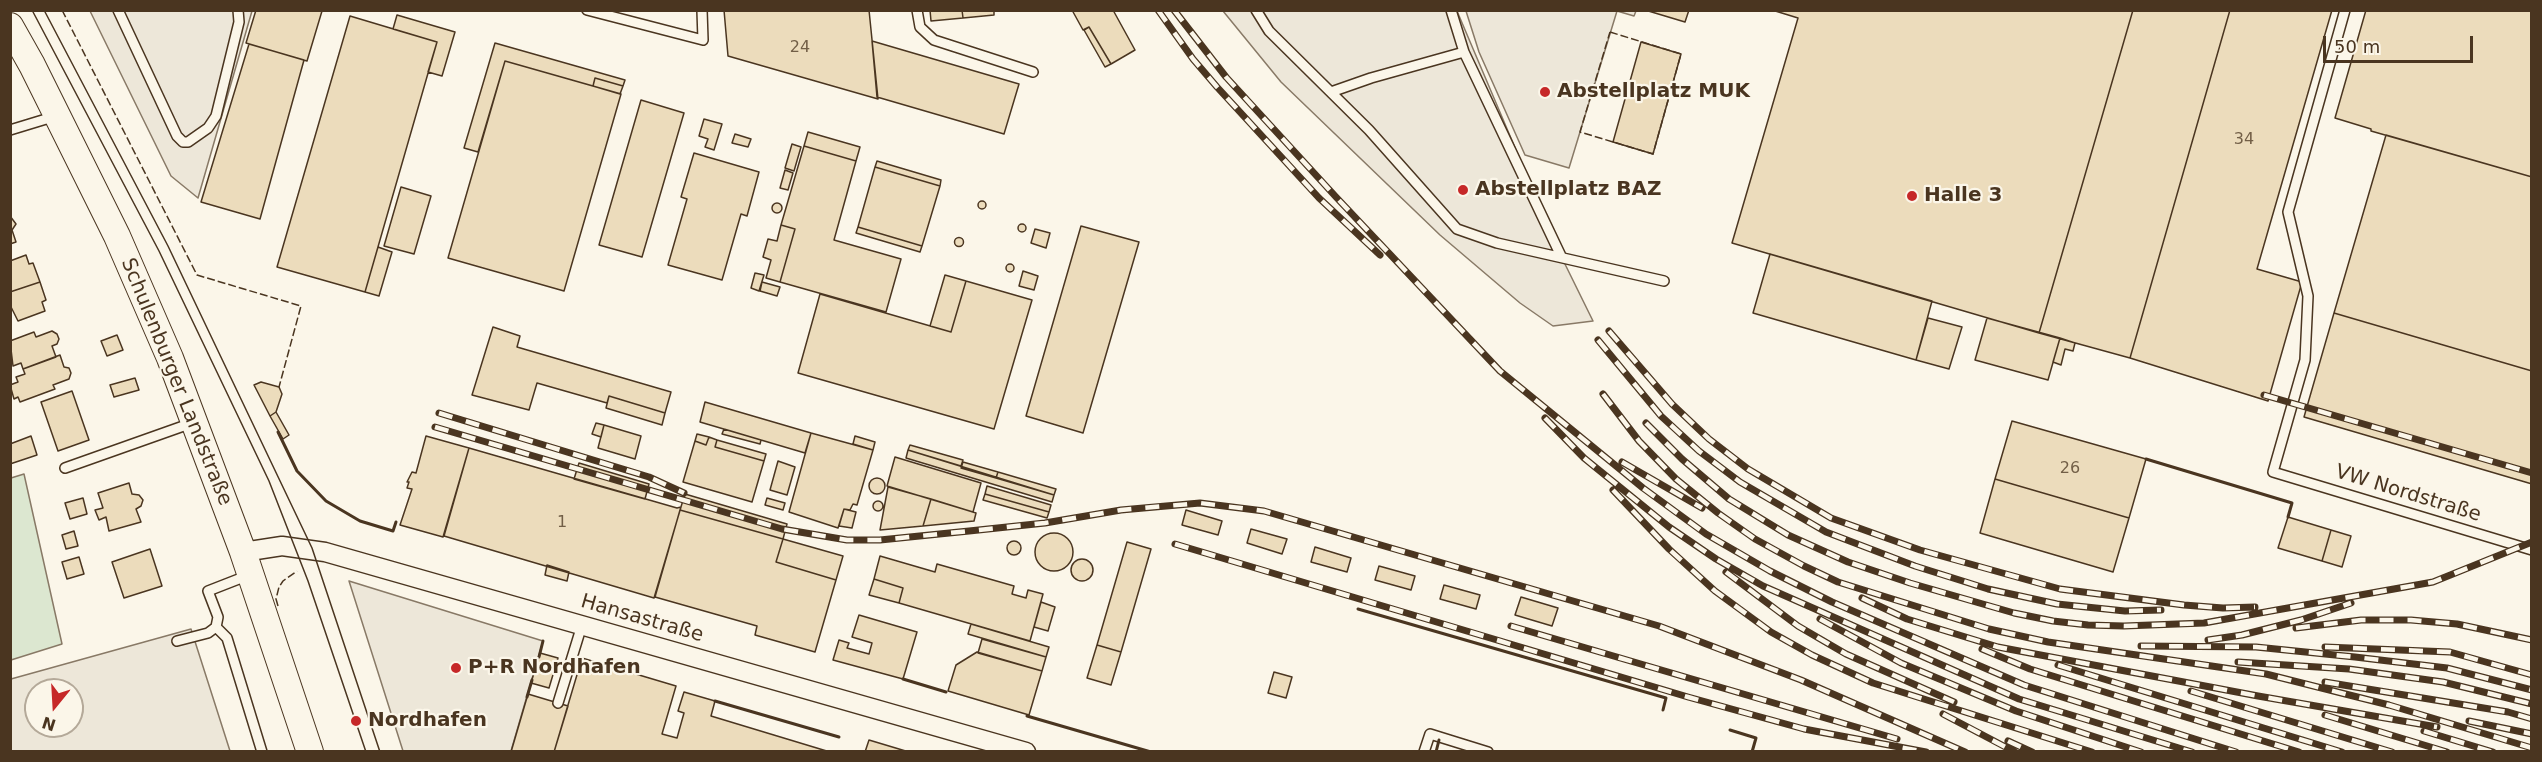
<!DOCTYPE html>
<meta charset="utf-8">
<style>
body{margin:0}
#map{position:relative;width:2542px;height:762px;overflow:hidden;background:#fbf6e9;font-family:"DejaVu Sans",sans-serif}
canvas{display:block}
.frame{position:absolute;inset:0;border:12px solid #4a3520;pointer-events:none}
.north{position:absolute;left:24px;top:678px;width:60px;height:60px;box-sizing:border-box;background:#fbf6e9;border:2px solid #b4a999;border-radius:50%;rotate:198deg;font-size:16px;font-weight:700;line-height:24px;text-align:center;color:#4a3520}
.north::after{content:'';display:block;margin:auto;width:21px;height:27px;background:#c62828;clip-path:polygon(50% 0,100% 100%,50% 72%,0 100%)}
.scale{position:absolute;left:2323px;top:36px;width:150px;height:27px;box-sizing:border-box;border:3px solid #4a3520;border-top:0;padding-left:8px;font-size:18px;line-height:21px;white-space:nowrap;color:#4a3520;-webkit-text-stroke:4px #fbf6e9;paint-order:stroke}
</style>
<div id="map">
<canvas width="2542" height="762"></canvas>
<div class="frame"></div>
<div class="north">N</div>
<div class="scale">50 m</div>
</div>
<script>
const c = document.querySelector('canvas').getContext('2d');
c.lineJoin = 'round';
function fill(path, color) { c.fillStyle = color; c.fill(path, 'evenodd'); }
const toPath = rows => new Path2D(rows.map(r => 'M' + r).join(''));
function stroke(path, color, width, dash) { c.strokeStyle = color; c.lineWidth = width; c.lineCap = dash ? 'butt' : 'round'; c.setLineDash(dash || []); c.stroke(path); }
function write(font, color, halo, rows, align = 'center') {
  c.font = font + ' "DejaVu Sans",sans-serif'; c.lineWidth = 4.5; c.setLineDash([]); c.textBaseline = 'middle'; c.strokeStyle = halo; c.fillStyle = color; for (const [text, x, y, turn = 0] of rows) {
    c.save(); c.translate(x, y); c.rotate((+turn || 0) * Math.PI / 180); c.textAlign = isNaN(turn) ? turn : align; if (halo) c.strokeText(text, 0, 0); c.fillText(text, 0, 0); c.restore();
  }
}
const green = toPath([
 [24,474,62,644,11,660,11,478,24,474]
]);
const parking = toPath([
 [90,11,252,11,198,198,171,176,90,11],
 [1223,11,1457,11,1561,256,1593,321,1553,326,1520,303,1440,235,1281,82,1223,11],
 [1466,11,1636,11,1634,16,1617,11,1569,168,1525,155,1479,52,1466,11],
 [349,581,543,641,511,751,403,751,349,581],
 [191,629,230,751,11,752,11,679,191,629],
 [36,690,72,690,72,726,36,726,36,690]
]);
const building = toPath([
 [256,10,322,11,307,61,246,43,256,10],
 [724,10,869,10,878,99,728,56,724,10],
 [930,10,962,10,963,18,931,21,930,10],
 [962,10,994,10,994,15,963,18,962,10],
 [1072,10,1113,10,1135,50,1111,64,1089,27,1083,30,1072,10],
 [1645,10,1689,10,1685,22,1645,10],
 [1772,10,2133,10,2039,333,1732,243,1798,18,1772,10],
 [2133,10,2230,10,2130,358,2039,333,2133,10],
 [2230,10,2332,10,2257,269,2302,282,2268,401,2130,358,2230,10],
 [2366,10,2532,10,2532,177,2371,131,2371,129,2335,118,2366,10],
 [397,15,455,32,442,76,428,72,437,42,393,29,397,15],
 [350,16,437,42,365,292,277,267,350,16],
 [1089,27,1111,64,1105,67,1084,30,1089,27],
 [872,41,1019,84,1004,134,877,97,872,41],
 [1641,42,1681,54,1653,154,1613,142,1641,42],
 [495,43,625,80,623,86,595,78,593,86,505,61,478,152,464,148,495,43],
 [249,44,304,60,260,219,201,202,249,44],
 [505,61,621,94,564,291,448,258,505,61],
 [595,78,623,86,620,94,593,86,595,78],
 [641,100,684,113,642,257,599,245,641,100],
 [704,119,722,124,714,150,705,147,708,139,699,136,704,119],
 [808,132,860,147,856,161,804,146,808,132],
 [735,134,751,139,748,147,732,143,735,134],
 [2386,135,2532,177,2532,371,2334,313,2386,135],
 [792,144,801,147,794,171,785,168,792,144],
 [804,146,856,161,834,240,901,259,886,312,780,282,795,229,781,225,804,146],
 [694,153,759,172,747,216,741,214,722,280,668,265,687,199,681,197,694,153],
 [877,161,941,180,940,186,875,167,877,161],
 [875,167,940,186,922,246,858,227,875,167],
 [785,170,793,173,788,190,780,188,785,170],
 [401,187,431,196,414,254,384,246,401,187],
 '978 205a4 4 0 1 1 8 0a4 4 0 1 1-8 0Z',
 '772 208a5 5 0 1 1 10 0a5 5 0 1 1-10 0Z',
 [10,216,16,224,12,230,16,242,10,244,10,216],
 '1018 228a4 4 0 1 1 8 0a4 4 0 1 1-8 0Z',
 [781,225,795,229,780,282,766,278,771,260,763,257,768,239,777,241,781,225],
 [1081,226,1139,242,1083,433,1026,416,1081,226],
 [858,227,922,246,920,252,856,233,858,227],
 [1035,229,1050,233,1046,248,1031,243,1035,229],
 '954.5 242a4.5 4.5 0 1 1 9 0a4.5 4.5 0 1 1-9 0Z',
 [378,247,392,252,379,296,365,292,378,247],
 [1770,254,1932,301,1916,360,1753,313,1770,254],
 [26,255,29,264,33,263,40,282,10,292,10,261,26,255],
 '1006 268a4 4 0 1 1 8 0a4 4 0 1 1-8 0Z',
 [1023,271,1038,276,1034,290,1019,286,1023,271],
 [755,273,764,275,759,291,751,288,755,273],
 [945,275,966,281,951,332,930,326,945,275],
 [966,281,1032,300,994,429,798,373,820,294,951,332,966,281],
 [40,282,46,300,42,302,45,311,18,321,10,305,10,292,40,282],
 [762,282,780,287,777,296,760,291,762,282],
 [2334,313,2532,371,2532,484,2304,417,2334,313],
 [1928,318,1962,327,1949,369,1916,360,1928,318],
 [1987,318,2060,338,2048,380,1975,360,1987,318],
 [493,327,520,336,517,347,671,392,665,413,609,396,607,403,537,383,529,410,472,395,493,327],
 [52,331,57,334,59,339,57,344,52,346,56,357,23,369,21,363,13,366,10,341,34,332,36,337,52,331],
 [117,335,123,350,107,356,101,341,117,335],
 [2060,338,2075,343,2073,351,2065,349,2061,365,2053,362,2060,338],
 [60,355,64,367,69,368,71,373,69,379,53,385,55,389,20,402,18,397,14,399,10,385,18,382,16,377,25,374,23,369,60,355],
 [135,378,139,390,114,397,110,385,135,378],
 [261,382,279,387,282,394,276,412,270,416,254,385,261,382],
 [72,391,89,440,58,451,41,402,72,391],
 [609,396,665,413,662,425,606,408,609,396],
 [705,402,811,433,805,453,700,422,705,402],
 [276,412,289,435,283,439,270,416,276,412],
 [2012,421,2146,459,2129,518,1995,479,2012,421],
 [596,423,604,425,601,437,592,434,596,423],
 [604,425,641,436,635,459,598,448,604,425],
 [724,429,761,440,760,444,722,434,724,429],
 [811,433,873,450,857,505,853,504,850,510,844,509,838,528,789,512,811,433],
 [697,434,709,437,706,445,695,441,697,434],
 [31,436,37,455,10,464,10,444,31,436],
 [426,436,469,448,443,537,400,525,412,489,407,488,409,482,407,482,412,472,416,473,426,436],
 [855,436,875,442,873,450,853,444,855,436],
 [709,437,717,440,715,447,764,461,752,502,683,482,695,441,706,445,709,437],
 [717,440,766,454,764,461,715,447,717,440],
 [910,445,963,460,961,466,908,450,910,445],
 [469,448,677,508,681,507,654,598,444,536,469,448],
 [908,450,1054,495,1052,502,906,458,908,450],
 [895,457,981,483,973,512,887,486,895,457],
 [778,461,795,467,787,495,770,490,778,461],
 [963,462,998,472,996,478,961,468,963,462],
 [579,463,649,484,645,499,574,479,579,463],
 [998,472,1056,489,1054,495,996,478,998,472],
 '869 486a8 8 0 1 1 16 0a8 8 0 1 1-16 0Z',
 [1995,479,2129,518,2113,572,1980,533,1995,479],
 [129,483,132,494,139,495,143,500,141,506,136,509,141,522,109,531,106,517,99,520,95,510,103,508,98,493,129,483],
 [987,486,1051,505,1049,512,985,494,987,486],
 [888,487,931,499,923,526,880,530,888,487],
 [685,494,787,524,783,539,680,510,685,494],
 [985,494,1049,512,1047,518,983,500,985,494],
 [83,498,87,514,70,519,65,503,83,498],
 [767,498,785,503,783,510,765,505,767,498],
 [931,499,976,513,974,521,923,526,931,499],
 '873 506a5 5 0 1 1 10 0a5 5 0 1 1-10 0Z',
 [844,509,856,512,852,528,839,526,844,509],
 [680,510,783,539,776,562,836,580,815,652,755,635,757,626,655,597,680,510],
 [1186,510,1222,521,1218,535,1182,525,1186,510],
 [2288,517,2331,530,2322,561,2278,548,2288,517],
 [1251,529,1287,539,1282,554,1247,543,1251,529],
 [2331,530,2351,536,2342,567,2322,561,2331,530],
 [74,531,78,546,66,549,62,535,74,531],
 '1035 552a19 19 0 1 1 38 0a19 19 0 1 1-38 0Z',
 [783,539,843,556,836,580,776,562,783,539],
 '1007 548a7 7 0 1 1 14 0a7 7 0 1 1-14 0Z',
 [1127,542,1151,549,1121,652,1097,645,1127,542],
 [1315,547,1351,558,1347,572,1311,562,1315,547],
 [150,549,162,586,124,598,112,562,150,549],
 [880,556,935,572,937,564,1014,586,1012,594,1026,598,1028,590,1043,594,1030,641,899,603,903,588,874,579,880,556],
 [79,557,84,574,67,579,62,562,79,557],
 '1071 570a11 11 0 1 1 22 0a11 11 0 1 1-22 0Z',
 [547,565,569,572,567,581,545,575,547,565],
 [1379,566,1415,576,1411,590,1375,580,1379,566],
 [874,579,903,588,899,603,869,595,874,579],
 [1444,585,1480,595,1476,609,1440,599,1444,585],
 [1521,597,1558,608,1552,626,1515,615,1521,597],
 [1041,602,1055,607,1048,631,1034,627,1041,602],
 [859,615,917,632,903,679,833,660,839,640,849,643,847,648,869,654,872,643,852,637,859,615],
 [971,624,1049,647,1046,657,968,634,971,624],
 [982,639,1046,657,1042,671,978,653,982,639],
 [1097,645,1121,652,1111,685,1087,678,1097,645],
 [977,652,1042,671,1029,715,948,691,956,665,977,652],
 [540,653,558,658,549,688,531,683,540,653],
 [582,658,676,686,662,734,677,738,684,713,678,711,684,692,715,701,711,716,830,752,554,752,582,658],
 [1274,672,1292,677,1286,698,1268,693,1274,672],
 [528,694,568,706,554,752,511,752,528,694],
 [869,740,909,752,865,752,869,740]
]);
const lane = toPath([
 [118,10,177,136,183,142,188,142,208,128,216,116,239,22,238,10],
 [587,10,703,40,702,10],
 [917,10,920,27,934,40,1033,72],
 [1256,10,1269,31,1369,130,1457,229,1497,243,1664,281],
 [1451,10,1464,52,1561,256],
 [2345,10,2288,212,2308,296,2305,360,2273,472,2532,550],
 [1331,92,1371,78,1464,52],
 [10,130,56,116],
 [65,468,192,423],
 [216,627,227,638,262,752],
 [177,641,208,633,216,627,218,617,208,591,249,575],
 [558,703,582,625],
 [1424,752,1430,734,1488,752]
]);
const street = toPath([
 [243,552,282,546,325,552,1026,752]
]);
const secondary = toPath([
 [10,26,32,65,117,236,170,358,243,552,310,752]
]);
const tram = toPath([
 [32,10,159,251,269,481,308,581,366,752],
 [44,10,168,246,312,548,380,752]
]);
const rail = toPath([
 [1158,10,1193,59,1217,87,1319,198,1380,255],
 [1174,10,1226,77,1336,197,1500,371,1643,488,1706,534,1770,571,1832,602,2024,685,2236,752],
 [1609,331,1672,404,1709,439,1748,469,1831,518,1920,550,2060,589,2184,605,2223,608,2255,607],
 [1598,340,1661,416,1699,451,1740,482,1826,532,1915,566,1988,589,2057,604,2125,611,2161,610],
 [1603,394,1639,441,1676,479,1718,513,1755,539,1804,566,1838,582,1989,629,2048,642,2266,674,2389,705,2532,748],
 [2264,395,2532,473],
 [439,413,649,477,684,493],
 [1545,418,1584,458,1669,527,1716,559,1763,586,2019,699,2192,752],
 [1646,423,1682,459,1729,499,1788,535,1848,562,1910,583,2014,613,2053,621,2088,625,2124,626,2204,623,2433,582,2532,542],
 [435,427,782,529,847,540,880,540,969,531,1045,523,1121,510,1200,503,1264,511,1659,626,1801,680,1965,752],
 [1622,462,1702,508],
 [1613,490,1669,549,1715,591,1771,632,1812,655,1873,683,2092,752],
 [1175,544,1688,697,1804,729,1926,752],
 [1726,572,1798,626,1846,654,1954,702],
 [1862,598,1907,619,1998,647,2258,696,2437,727],
 [1820,619,1901,663,2016,711,2141,752],
 [1511,626,1897,739],
 [2296,628,2361,620,2411,620,2457,624,2532,640],
 [2208,640,2242,635,2301,620,2351,603],
 [2141,646,2256,647,2355,657,2447,668,2532,690],
 [2325,647,2450,652,2532,675],
 [1982,649,2030,669,2299,752],
 [2238,662,2349,669,2443,682,2532,704],
 [2058,665,2342,752],
 [2325,682,2508,712,2532,719],
 [2191,691,2392,752],
 [1943,714,2015,752],
 [2325,715,2447,752],
 [2469,721,2532,734],
 [2424,731,2493,752],
 [2008,741,2032,752]
]);
const fence = toPath([
 [62,10,197,275,301,306,279,387],
 [1610,32,1681,54,1653,154,1580,132,1610,32],
 [278,606,276,599,279,587,283,581,297,571]
]);
const wall = toPath([
 [278,432,297,471,326,501,360,521,393,531,396,522],
 [2146,459,2292,503,2288,517],
 [1358,609,1666,698,1663,710],
 [539,657,543,641],
 [903,679,946,692],
 [527,697,532,680],
 [715,701,839,737],
 [1027,716,1151,752],
 [1730,730,1756,738,1752,752],
 [1436,752,1439,740]
]);
const markers = [
 [1545,92,6,"#c62828"],
 [1463,190,6,"#c62828"],
 [1912,196,6,"#c62828"],
 [456,668,6,"#c62828"],
 [356,721,6,"#c62828"]
];
const numberNames = [
 ["24",800,48],
 ["34",2244,140],
 ["26",2070,469],
 ["1",562,523]
];
const poiNames = [
 ["Abstellplatz MUK",1557,92],
 ["Abstellplatz BAZ",1475,190],
 ["Halle 3",1924,196],
 ["P+R Nordhafen",468,668],
 ["Nordhafen",368,721]
];
const streetNames = [
 ["Schulenburger Landstraße",176,382,68],
 ["VW Nordstraße",2408,494,17],
 ["Hansastraße",642,619,16]
];
fill(green, '#dce7d0');
stroke(green, '#887966', 1.5);
fill(parking, '#ede7d9');
stroke(parking, '#887966', 1.5);
fill(building, '#ecdcbc');
stroke(building, '#4a3520', 1.5);
stroke(lane, '#4a3520', 12);
stroke(street, '#4a3520', 21);
stroke(secondary, '#4a3520', 28);
stroke(lane, '#fbf6e9', 9);
stroke(street, '#fbf6e9', 18);
stroke(secondary, '#fbf6e9', 26);
stroke(tram, '#4a3520', 1.5);
stroke(rail, '#4a3520', 7);
stroke(rail, '#fbf6e9', 4.5, [14]);
stroke(fence, '#4a3520', 1.5, [8, 3]);
stroke(wall, '#4a3520', 3);
for (const [x, y, r, color] of markers) { const dot = new Path2D(); dot.arc(x, y, r, 0, 2 * Math.PI); c.fillStyle = color; c.fill(dot); stroke(dot, '#fbf6e9', 2); }
write('16px', '#725f47', null, numberNames);
write('bold 20px', '#4a3520', '#fbf6e9', poiNames, 'left');
write('20px', '#4a3520', '#fbf6e9', streetNames);
</script>
